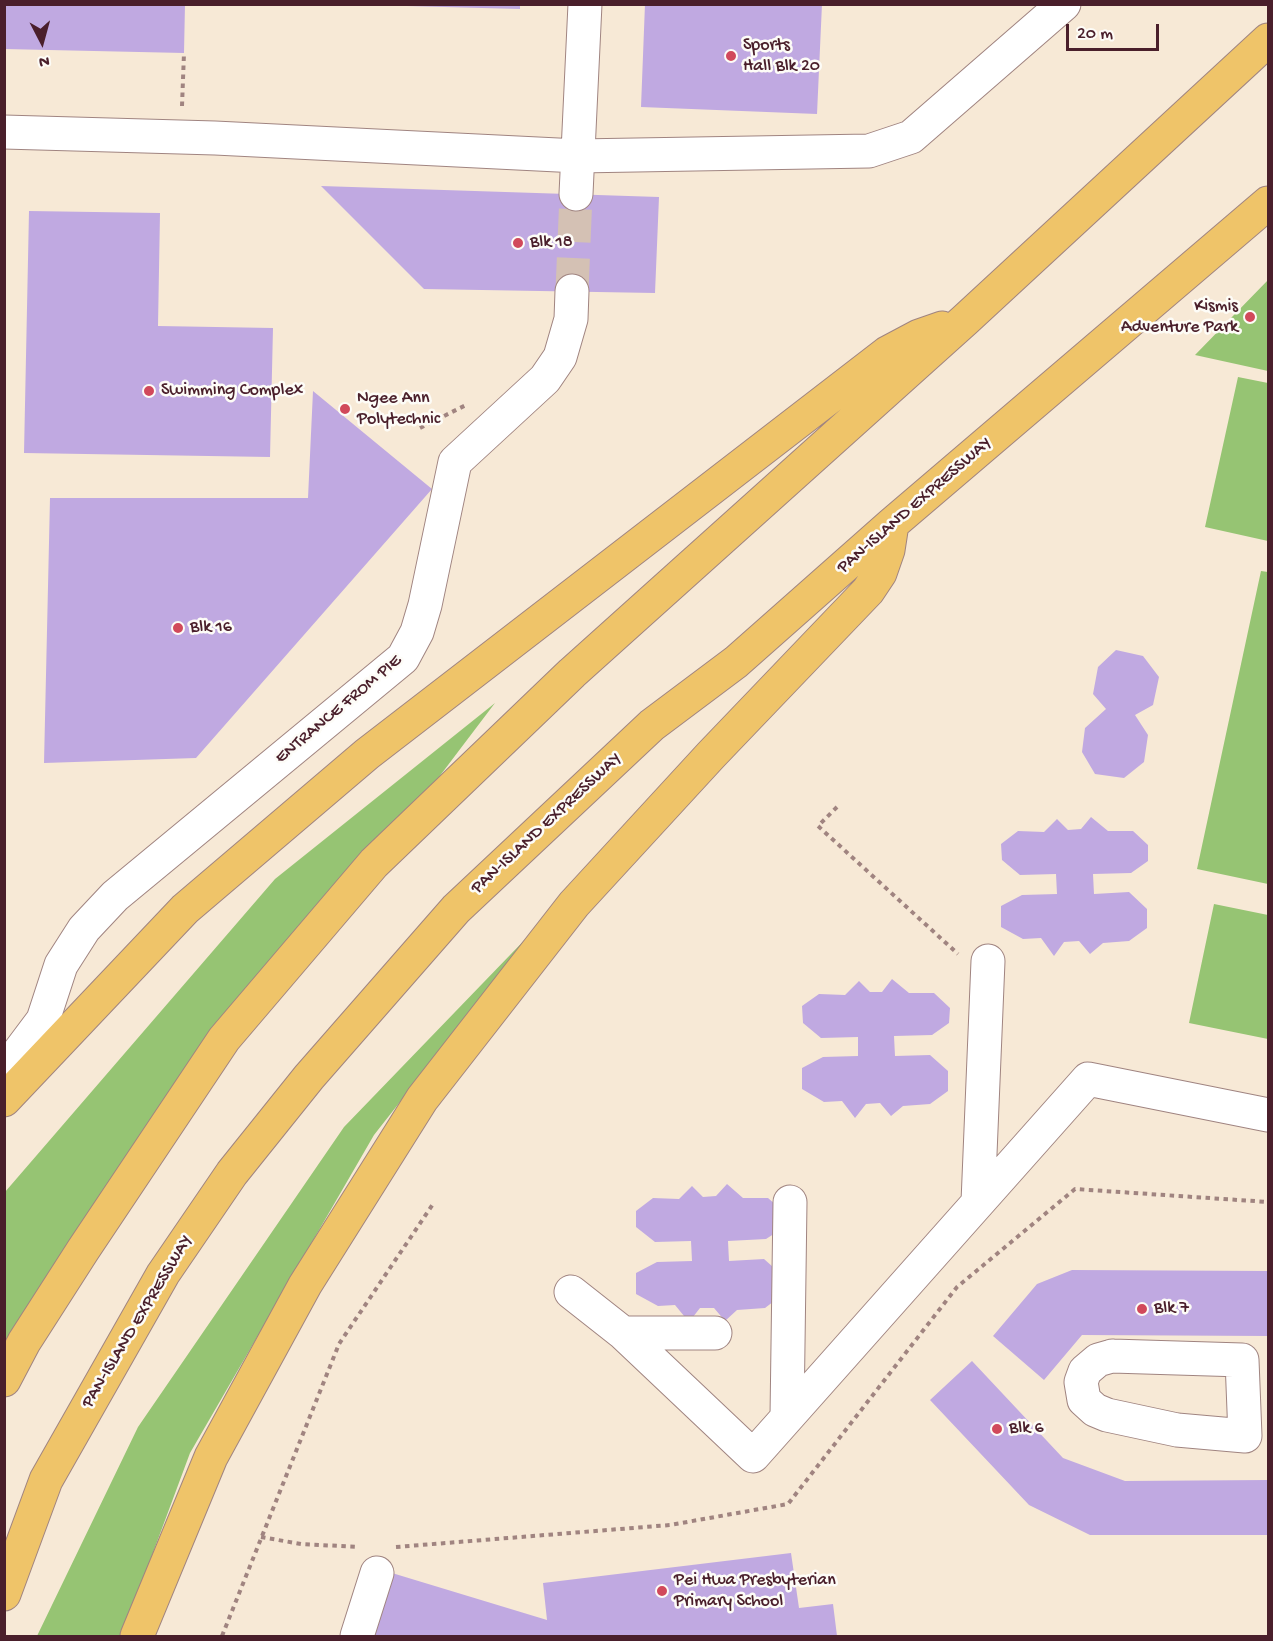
<!DOCTYPE html>
<style>
body{margin:0}
#map{position:relative;width:1273px;height:1641px;overflow:hidden;background:#f7e9d6;font-family:"Gochi Hand",sans-serif}
canvas{display:block}
.frame{position:absolute;inset:0;border:6px solid #4a1f2b;pointer-events:none}
.north{position:absolute;left:12px;top:12px;width:60px;height:60px;-webkit-text-stroke:4px #fdfcf7;paint-order:stroke;rotate:174deg;font-size:16px;font-weight:700;line-height:24px;text-align:center;color:#4a1f2b}
.north::after{content:'';display:block;margin:auto;width:21px;height:27px;background:#4a1f2b;clip-path:polygon(50% 0,100% 100%,50% 72%,0 100%)}
.scale{position:absolute;left:1066px;top:24px;width:93px;height:27px;box-sizing:border-box;border:3px solid #4a1f2b;border-top:0;padding-left:8px;font-size:18px;line-height:21px;white-space:nowrap;color:#4a1f2b;-webkit-text-stroke:4px #fdfcf7;paint-order:stroke}
</style>
<div id="map">
<canvas width="1273" height="1641"></canvas>
<div class="frame"></div>
<div class="north">N</div>
<div class="scale">20 m</div>
</div>
<script>
const c = document.querySelector('canvas').getContext('2d');
c.lineJoin = 'round';
function fill(path, color) { c.fillStyle = color; c.fill(path, 'evenodd'); }
const toPath = rows => new Path2D(rows.map(r => 'M' + r).join(''));
function stroke(path, color, width, dash) { c.strokeStyle = color; c.lineWidth = width; c.lineCap = dash ? 'butt' : 'round'; c.setLineDash(dash || []); c.stroke(path); }
function write(font, color, halo, rows, align = 'center') {
  c.font = font + ' "Gochi Hand",sans-serif'; c.lineWidth = 5; c.setLineDash([]); c.textBaseline = 'middle'; c.strokeStyle = halo; c.fillStyle = color; for (const [text, x, y, turn = 0] of rows) {
    c.save(); c.translate(x, y); c.rotate((+turn || 0) * Math.PI / 180); c.textAlign = isNaN(turn) ? turn : align; if (halo) c.strokeText(text, 0, 0); c.fillText(text, 0, 0); c.restore();
  }
}
const green = toPath([
 [1268,280,1268,371,1195,355],
 [1238,377,1268,383,1268,541,1205,527],
 [1261,571,1268,572,1268,884,1197,869],
 [495,703,5,1350,5,1192,275,879],
 [1214,904,1268,915,1268,1039,1189,1023],
 [538,926,374,1135,190,1453,122,1636,37,1636,138,1427,344,1127]
]);
const building = toPath([
 [4,4,185,4,184,53,4,49],
 [331,4,520,4,520,9],
 [645,4,822,4,817,114,641,107],
 [321,186,659,197,655,293,424,289],
 [29,211,160,213,158,326,273,328,270,457,24,453],
 [313,391,432,489,196,758,44,763,50,498,308,498],
 [1116,650,1143,656,1159,677,1153,705,1135,715,1148,735,1144,762,1124,778,1095,774,1082,752,1085,728,1106,709,1093,694,1098,667],
 [1091,817,1108,831,1133,831,1148,845,1148,861,1131,873,1093,874,1094,894,1129,892,1147,909,1147,928,1129,941,1103,943,1090,954,1079,941,1064,942,1054,956,1041,938,1023,939,1001,927,1001,906,1022,895,1057,894,1056,874,1020,875,1002,860,1001,844,1018,831,1044,832,1057,819,1068,830,1081,829],
 [892,979,909,993,934,993,950,1008,949,1023,932,1035,894,1036,895,1056,930,1055,948,1071,948,1091,930,1104,903,1106,891,1116,880,1103,866,1104,855,1118,842,1101,824,1102,802,1089,802,1068,823,1057,858,1056,858,1037,821,1038,803,1023,802,1006,819,994,845,995,859,981,870,992,882,992],
 [727,1184,743,1198,768,1198,784,1212,783,1228,766,1239,728,1241,729,1261,764,1259,782,1275,782,1295,765,1308,737,1310,725,1321,714,1308,700,1308,689,1322,675,1305,658,1306,636,1294,636,1273,657,1262,692,1261,691,1241,655,1242,636,1227,636,1211,653,1198,679,1199,692,1186,703,1197,716,1196],
 [1072,1270,1268,1271,1268,1336,1082,1335,1044,1380,993,1336,1037,1284],
 [972,1361,1063,1458,1125,1481,1268,1480,1268,1535,1090,1535,1029,1505,930,1400],
 [791,1553,799,1608,833,1604,837,1636,372,1636,392,1573,547,1620,543,1583]
]);
const minorTunnel = toPath([
 [572,291,576,194]
]);
const path = toPath([
 [182,106,184,53],
 [420,428,468,404],
 [837,807,818,826,958,954],
 [261,1537,301,1544,359,1547],
 [396,1547,670,1525,788,1504,957,1287,1075,1189,1268,1202],
 [222,1636,339,1344,433,1204]
]);
const minor = toPath([
 [4,132,215,138,578,156,869,151,911,137,1064,4],
 [576,194,585,4],
 [4,1072,43,1020,61,965,84,929,115,896,403,658,417,632,425,605,455,462,545,379,560,357,571,319,572,291],
 [978,1202,988,961],
 [571,1292,623,1333],
 [715,1333,623,1333,753,1456,1088,1079,1268,1115],
 [1112,1356,1242,1360,1245,1436,1177,1430,1107,1415,1095,1410,1084,1400,1081,1382,1085,1371,1098,1360,1112,1356],
 [787,1416,790,1202],
 [357,1636,377,1573]
]);
const highway = toPath([
 [4,1100,185,909,367,754,887,353,919,336,942,328],
 [4,1380,24,1342,83,1250,224,1039,374,863,572,673,965,320,1268,40],
 [4,1594,46,1480,163,1274,232,1173,309,1077,456,909,652,725,736,662,892,524,1268,203],
 [137,1636,211,1457,305,1285,422,1099,574,904,711,755,868,591,880,573,888,550,892,524]
]);
const markers = [
 [731,56,6,"#d1495b"],
 [518,243,6,"#d1495b"],
 [1250,317,6,"#d1495b"],
 [149,391,6,"#d1495b"],
 [345,409,6,"#d1495b"],
 [178,628,6,"#d1495b"],
 [1142,1309,6,"#d1495b"],
 [997,1429,6,"#d1495b"],
 [662,1591,6,"#d1495b"]
];
const poiNames = [
 ["Sports",743,46],
 ["Hall Blk 20",743,67],
 ["Blk 18",530,243],
 ["Kismis",1238,307,"right"],
 ["Adventure Park",1238,328,"right"],
 ["Swimming Complex",161,391],
 ["Ngee Ann",357,399],
 ["Polytechnic",357,420],
 ["Blk 16",190,628],
 ["Blk 7",1154,1309],
 ["Blk 6",1009,1429],
 ["Pei Hwa Presbyterian",674,1581],
 ["Primary School",674,1602]
];
const streetNames = [
 ["PAN-ISLAND EXPRESSWAY",915,506,-41],
 ["ENTRANCE FROM PIE",339,710,-40],
 ["PAN-ISLAND EXPRESSWAY",547,824,-43],
 ["PAN-ISLAND EXPRESSWAY",138,1322,-59]
];
fill(green, '#96c473');
fill(building, '#c0a9e1');
stroke(minorTunnel, '#d4c1b4', 33, [33, 16]);
stroke(minor, '#a08480', 35);
stroke(highway, '#a08480', 35);
stroke(path, '#a08480', 4, [4.5, 4.5]);
stroke(minor, '#fff', 33);
stroke(highway, '#efc469', 33);
for (const [x, y, r, color] of markers) { const dot = new Path2D(); dot.arc(x, y, r, 0, 2 * Math.PI); c.fillStyle = color; c.fill(dot); stroke(dot, '#fdfcf7', 2); }
write('18px', '#4a1f2b', '#fdfcf7', poiNames, 'left');
write('18px', '#4a1f2b', '#fdfcf7', streetNames);
</script>
